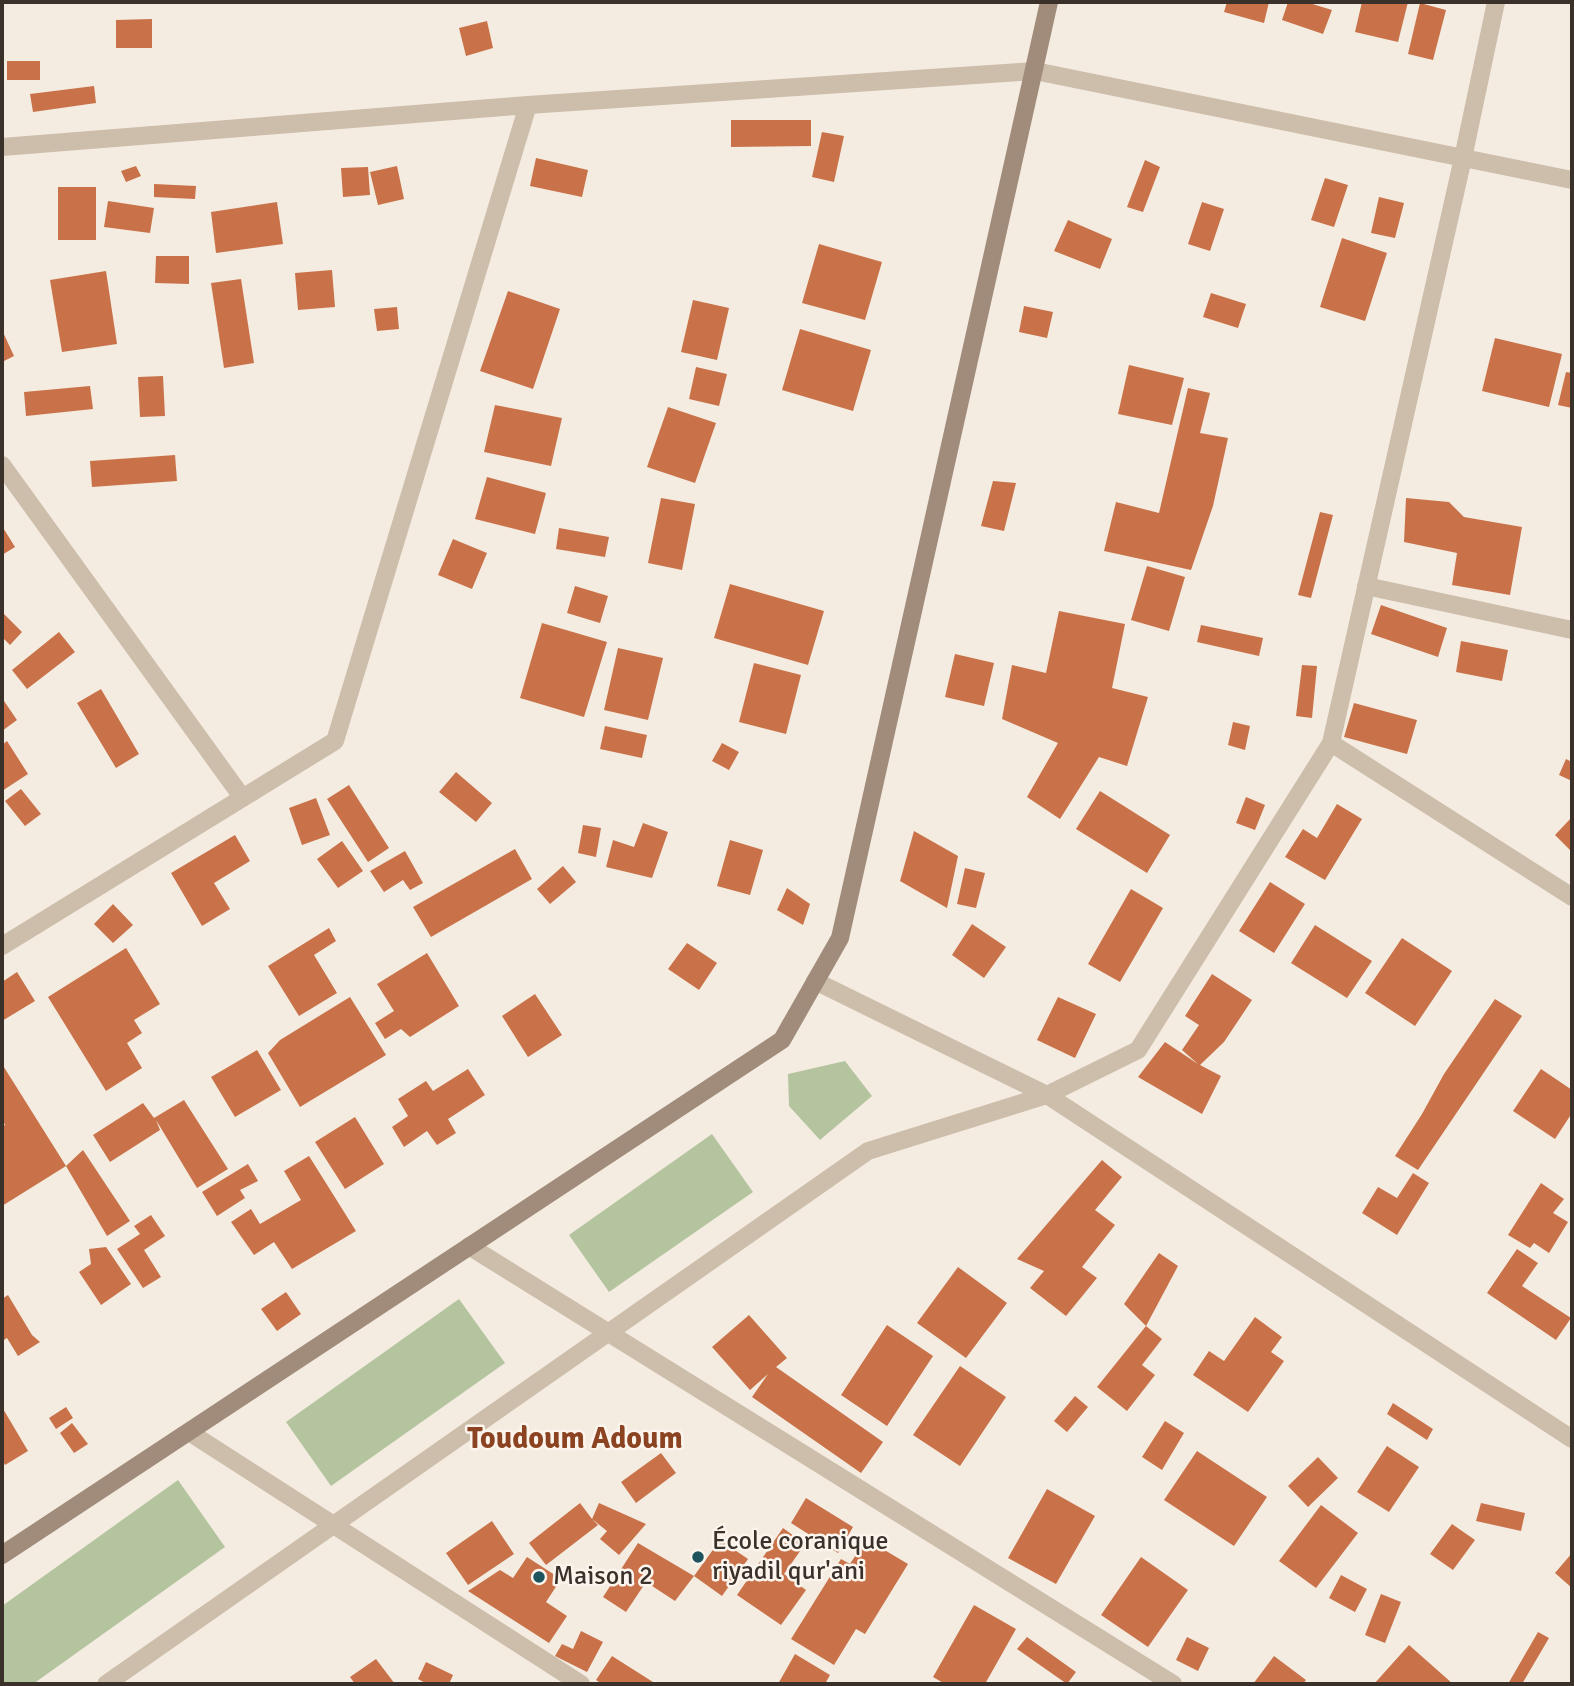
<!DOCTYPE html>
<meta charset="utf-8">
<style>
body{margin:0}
#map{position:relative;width:1574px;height:1686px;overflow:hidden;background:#f4ece0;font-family:Signika,sans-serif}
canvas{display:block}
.frame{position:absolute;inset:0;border:4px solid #3a312a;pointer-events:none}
</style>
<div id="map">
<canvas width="1574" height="1686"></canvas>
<div class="frame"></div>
</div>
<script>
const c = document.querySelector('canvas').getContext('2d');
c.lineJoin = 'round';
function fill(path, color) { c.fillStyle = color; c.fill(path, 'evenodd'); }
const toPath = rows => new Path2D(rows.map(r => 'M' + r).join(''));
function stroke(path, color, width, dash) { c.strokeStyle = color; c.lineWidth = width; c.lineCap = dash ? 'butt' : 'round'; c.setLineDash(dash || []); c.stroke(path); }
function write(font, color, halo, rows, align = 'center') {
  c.font = font + ' Signika,sans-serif'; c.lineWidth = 5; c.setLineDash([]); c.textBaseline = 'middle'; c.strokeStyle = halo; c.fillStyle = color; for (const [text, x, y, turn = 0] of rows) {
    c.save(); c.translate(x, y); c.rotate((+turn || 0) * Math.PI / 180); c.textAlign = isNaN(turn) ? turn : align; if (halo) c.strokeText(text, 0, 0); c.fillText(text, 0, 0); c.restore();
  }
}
const green = toPath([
 [845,1061,872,1096,820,1140,789,1106,788,1074],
 [712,1134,753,1192,609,1292,569,1235],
 [459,1299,505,1363,331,1486,286,1422],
 [178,1480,225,1547,33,1684,2,1684,2,1606]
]);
const building = toPath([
 [1227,2,1269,2,1264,23,1224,12],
 [1288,2,1306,2,1332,10,1323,34,1282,20],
 [1362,2,1408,2,1398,42,1355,32],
 [1420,3,1446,10,1433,60,1408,54],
 [152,19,152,48,116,48,116,20],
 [487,21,493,48,466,56,459,28],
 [7,61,40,61,40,80,7,80],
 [94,86,96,103,33,112,30,94],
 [731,120,811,120,811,146,731,147],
 [822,132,844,136,834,182,812,177],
 [536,158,588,170,582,197,530,186],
 [1145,160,1160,167,1143,212,1127,207],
 [136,166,141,176,126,182,121,171],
 [397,166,404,199,378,205,370,172],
 [368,167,370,195,343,197,341,168],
 [1325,178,1348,185,1334,227,1311,220],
 [154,184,196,186,195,199,154,197],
 [58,187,96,187,96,240,58,240],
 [1379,197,1404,203,1395,238,1371,233],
 [108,201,154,208,150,233,104,227],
 [277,202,283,244,216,253,211,212],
 [1202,202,1224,209,1210,251,1188,244],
 [1068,220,1112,239,1100,269,1054,251],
 [1342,238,1387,253,1365,321,1320,307],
 [819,244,882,262,865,320,802,303],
 [156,256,189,256,189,284,155,283],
 [332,270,335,307,298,310,295,273],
 [106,271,117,344,62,352,50,280],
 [241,279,254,363,224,368,211,283],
 [508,291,560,309,533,389,480,371],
 [1211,293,1246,304,1238,328,1203,317],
 [693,300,729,308,717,360,681,352],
 [1024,306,1053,312,1047,338,1019,332],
 [397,307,399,329,377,331,374,309],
 [800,329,871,350,853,411,782,390],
 [2,330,14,356,2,362],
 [1495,338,1562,354,1549,407,1482,391],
 [1129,365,1184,378,1172,425,1118,414],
 [696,367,727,374,719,406,689,399],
 [1566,372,1572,373,1572,408,1558,405],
 [163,376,165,416,140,417,138,377],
 [90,386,93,409,26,416,24,392],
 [1188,388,1210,393,1200,433,1228,438,1213,506,1191,570,1104,551,1116,502,1159,513],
 [495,405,562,418,551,466,484,452],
 [668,407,716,423,695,483,647,467],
 [175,455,177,481,92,487,90,461],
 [487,477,546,493,535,534,475,519],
 [993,481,1016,483,1004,531,981,526],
 [661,498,695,504,682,570,648,563],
 [1406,498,1449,502,1464,517,1522,527,1510,595,1452,585,1457,553,1404,542],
 [1320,512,1333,515,1311,598,1298,595],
 [2,526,15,547,2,555],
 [559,528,609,537,605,557,556,549],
 [453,539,487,553,472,589,438,575],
 [1147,566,1185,577,1169,631,1131,620],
 [730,584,824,611,808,665,714,638],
 [575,586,608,596,600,623,567,613],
 [1381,605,1447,628,1438,657,1371,634],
 [1059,611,1125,624,1112,688,1148,697,1127,766,1099,757,1060,819,1027,797,1058,743,1002,719,1012,665,1046,673],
 [2,612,22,632,10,645,2,637],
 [542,623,607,642,584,717,520,698],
 [1201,625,1263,638,1259,656,1197,642],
 [59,632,75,652,27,689,12,670],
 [1461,641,1508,650,1502,681,1456,672],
 [618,648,663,658,648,720,604,710],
 [955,654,994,663,984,706,945,697],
 [754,663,801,675,786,734,739,722],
 [1302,665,1317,666,1312,718,1296,716],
 [101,689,139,754,116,768,77,703],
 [2,698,17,720,2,731],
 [1354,703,1417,720,1407,754,1344,737],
 [1233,722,1250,726,1245,750,1228,745],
 [605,726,647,735,642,758,600,749],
 [7,741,28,774,2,791,2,745],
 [722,743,739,752,729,770,712,761],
 [1566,759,1572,762,1572,781,1559,775],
 [456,772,492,803,476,822,439,792],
 [349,785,389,848,368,862,327,799],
 [21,789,41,814,25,826,5,801],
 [1100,791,1170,835,1147,873,1076,829],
 [1246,797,1265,805,1255,830,1236,823],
 [316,798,330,835,302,845,289,808],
 [1337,804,1362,819,1325,880,1285,857,1303,829,1317,838],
 [1572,817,1572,852,1555,835],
 [643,823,668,832,652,878,606,867,613,840,634,847],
 [583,825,601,828,596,857,578,853],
 [914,831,958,856,947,908,900,881],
 [235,835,250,861,214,883,230,909,202,926,171,873],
 [730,840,763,850,750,895,717,886],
 [342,841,363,871,338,888,317,859],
 [515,849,532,879,431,937,413,907],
 [405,851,423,883,410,890,403,880,384,892,370,871],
 [563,866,576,882,550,904,537,889],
 [965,868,985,873,976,908,957,904],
 [1270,882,1305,904,1274,953,1239,931],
 [787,888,810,904,803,925,777,910],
 [1131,889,1163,908,1120,982,1088,964],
 [113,904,133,925,113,943,94,924],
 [972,924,1006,947,984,978,952,955],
 [1315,925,1372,961,1347,998,1291,963],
 [329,928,336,941,314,955,337,993,299,1016,268,966],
 [1402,938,1452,971,1415,1026,1365,993],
 [687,943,717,963,699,990,668,969],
 [126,948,160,1004,134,1020,142,1033,127,1043,142,1068,106,1091,48,997],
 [427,953,459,1006,410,1037,401,1029,385,1039,375,1023,394,1011,377,984],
 [17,972,35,1001,2,1021,2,982],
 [1212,974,1252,1000,1224,1042,1200,1065,1221,1076,1202,1114,1138,1077,1165,1042,1198,1064,1182,1050,1199,1025,1185,1016],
 [535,994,562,1035,528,1057,502,1016],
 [350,997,386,1055,300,1107,268,1053,280,1040],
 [1058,997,1096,1014,1075,1058,1037,1040],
 [1495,999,1522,1016,1418,1170,1395,1156,1422,1114,1444,1074],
 [257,1050,281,1090,235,1117,211,1077],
 [2,1064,66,1166,83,1150,130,1221,107,1236,66,1166,2,1206,2,1127,5,1125,2,1119],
 [468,1069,485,1095,448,1119,456,1133,437,1145,427,1131,404,1147,392,1127,408,1116,398,1099,426,1081,433,1091],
 [1541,1069,1572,1090,1572,1113,1555,1139,1513,1111],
 [184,1100,228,1169,197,1188,156,1120,160,1130,110,1162,93,1135,143,1103,154,1118],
 [355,1117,384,1164,345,1189,315,1142],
 [309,1156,356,1231,292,1269,274,1242,254,1255,231,1222,251,1209,260,1224,301,1200,284,1171],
 [1102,1160,1122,1177,1095,1210,1115,1225,1082,1267,1097,1278,1066,1316,1030,1288,1044,1271,1017,1259],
 [248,1164,258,1181,240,1190,245,1198,217,1216,202,1192],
 [1413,1173,1429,1183,1397,1235,1362,1213,1378,1187,1397,1198],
 [1541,1183,1564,1199,1553,1213,1568,1222,1549,1253,1534,1243,1530,1248,1508,1235],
 [151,1215,165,1236,144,1250,161,1277,143,1288,117,1249,140,1234,134,1226],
 [106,1247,131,1284,101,1305,79,1272,91,1264,89,1249],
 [1517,1249,1538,1263,1522,1286,1571,1318,1556,1340,1487,1293],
 [1159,1253,1178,1266,1146,1326,1124,1304],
 [958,1267,1007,1303,966,1358,917,1323],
 [286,1292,301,1314,277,1331,261,1309],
 [8,1295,32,1335,40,1342,18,1356,7,1338,2,1341,2,1299],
 [749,1315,787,1358,776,1367,883,1442,861,1473,752,1397,768,1374,750,1390,712,1347],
 [1255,1317,1282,1337,1271,1352,1284,1361,1248,1412,1193,1375,1209,1351,1224,1361],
 [887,1325,933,1356,887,1426,841,1395],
 [1146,1326,1162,1339,1142,1365,1155,1375,1127,1411,1097,1387],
 [960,1366,1006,1397,960,1466,913,1435],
 [1075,1396,1088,1407,1067,1432,1054,1421],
 [1393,1403,1433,1429,1427,1440,1387,1414],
 [2,1407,28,1451,5,1465,2,1459],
 [66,1407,73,1418,56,1429,49,1418],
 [1165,1421,1184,1433,1162,1470,1142,1457],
 [72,1423,88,1444,74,1453,60,1433],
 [1387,1446,1419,1467,1389,1512,1357,1492],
 [1197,1451,1267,1497,1234,1546,1164,1500],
 [661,1453,676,1473,636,1503,621,1482],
 [1318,1457,1338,1478,1308,1507,1288,1486],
 [1047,1489,1095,1516,1056,1584,1008,1558],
 [806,1498,853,1527,838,1553,791,1523],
 [580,1503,592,1519,599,1503,646,1524,619,1555,600,1539,607,1531,592,1519,598,1525,546,1565,529,1543],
 [1481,1503,1525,1513,1521,1531,1476,1521],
 [1321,1505,1358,1533,1316,1588,1279,1561],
 [492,1521,514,1554,468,1585,446,1553],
 [1452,1524,1475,1540,1453,1570,1430,1554],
 [783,1528,805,1544,784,1574,806,1590,781,1625,737,1595],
 [866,1539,908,1564,865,1634,856,1629,834,1665,791,1639,841,1559,850,1564],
 [720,1540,748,1559,722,1596,694,1576],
 [638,1543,694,1576,675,1601,646,1582,626,1612,603,1597],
 [1572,1553,1572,1588,1555,1573],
 [527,1557,561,1579,546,1602,567,1616,549,1643,468,1591,500,1570,513,1578],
 [1141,1557,1188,1590,1148,1647,1101,1615],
 [1341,1575,1367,1589,1355,1612,1329,1598],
 [1381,1594,1401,1602,1385,1643,1365,1635],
 [974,1605,1016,1629,985,1684,945,1684,933,1677],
 [581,1631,603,1642,587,1672,555,1656,562,1644,573,1649],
 [1538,1632,1549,1638,1522,1684,1508,1684],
 [1027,1637,1076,1672,1067,1684,1017,1649],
 [1187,1637,1209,1648,1198,1671,1176,1660],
 [1409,1645,1453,1684,1374,1684],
 [795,1654,830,1675,825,1684,778,1684],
 [612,1656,653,1682,651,1684,602,1684,596,1680],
 [1274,1656,1306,1680,1303,1684,1253,1684],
 [376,1659,395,1684,355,1684,350,1677],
 [426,1662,453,1675,449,1684,427,1684,418,1679]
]);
const street = toPath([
 [2,147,528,105,1035,71,1572,180],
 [2,465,242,797],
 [1366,586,1572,630],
 [1331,743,1572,897],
 [2,946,335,741,528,105],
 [815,981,1047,1095,1572,1439],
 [469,1246,1173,1684],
 [189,1432,581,1684],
 [106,1684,868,1151,1047,1095,1138,1050,1331,743,1463,158,1496,2]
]);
const secondary = toPath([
 [2,1555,782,1040,840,938,1049,2]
]);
const markers = [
 [698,1557,7,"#1e545d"],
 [539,1577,7,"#1e545d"]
];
const poiNames = [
 ["École coranique",712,1542],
 ["riyadil qur'ani",712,1572],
 ["Maison 2",553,1577]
];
const quarterNames = [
 ["Toudoum Adoum",575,1440]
];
fill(green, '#b4c49f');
fill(building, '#c97249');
stroke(street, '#cdbdab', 18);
stroke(secondary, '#a18c7c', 18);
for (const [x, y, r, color] of markers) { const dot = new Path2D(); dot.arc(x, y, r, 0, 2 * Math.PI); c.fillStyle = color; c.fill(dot); stroke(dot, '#fbf5ed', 2.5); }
write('26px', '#3a312a', '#fbf5ed', poiNames, 'left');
write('bold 30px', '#8c4321', '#fbf5ed', quarterNames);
</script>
